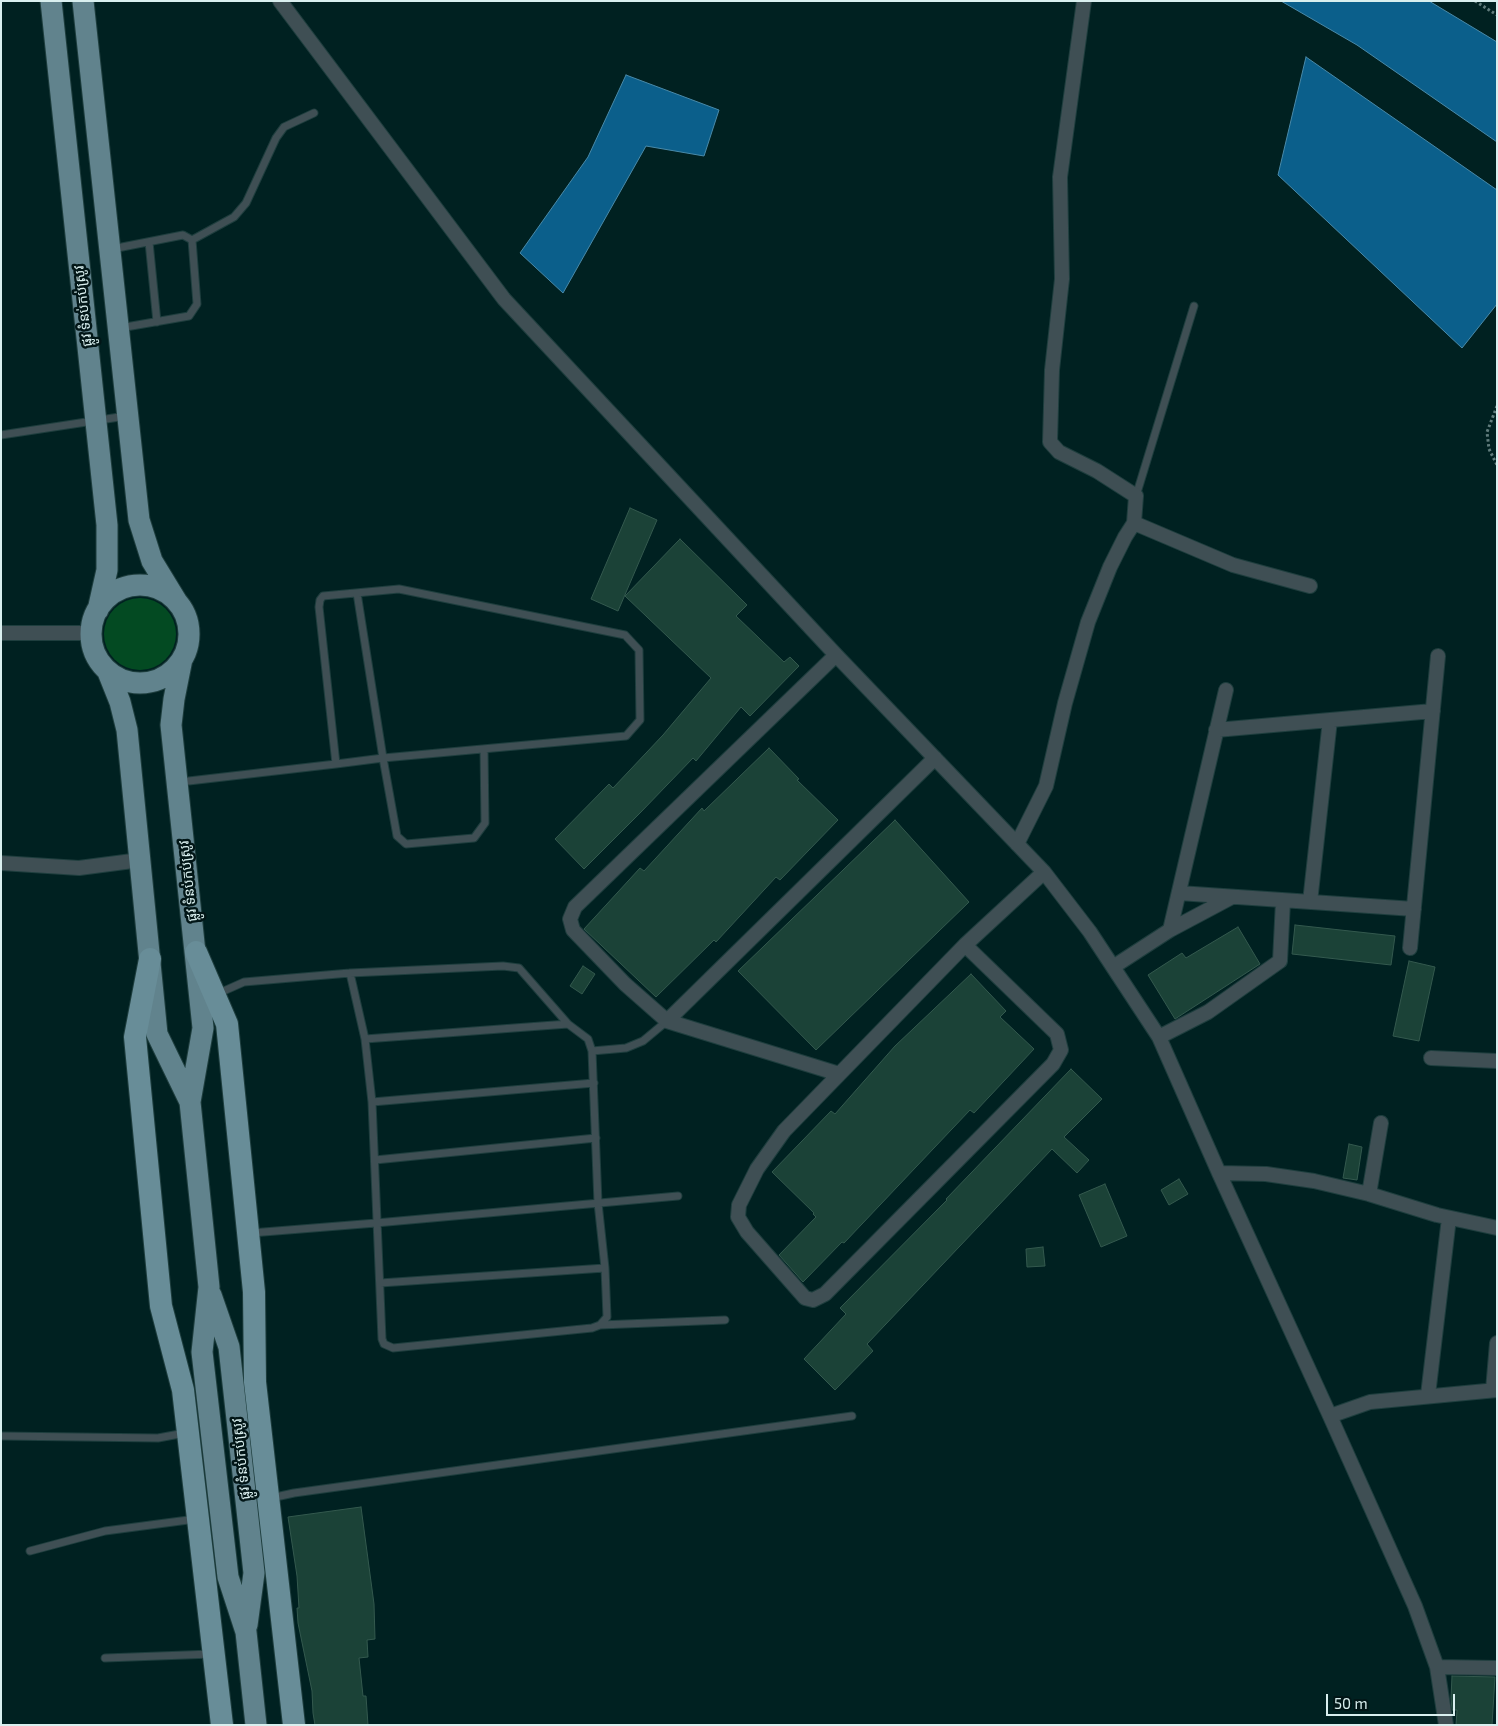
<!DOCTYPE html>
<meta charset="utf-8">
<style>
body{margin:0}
#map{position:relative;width:1498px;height:1726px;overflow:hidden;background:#002121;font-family:"Exo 2",sans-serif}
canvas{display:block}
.frame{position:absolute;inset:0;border:2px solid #d9efef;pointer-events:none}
.scale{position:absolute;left:1326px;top:1694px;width:129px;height:22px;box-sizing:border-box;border:2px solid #d9efef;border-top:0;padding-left:6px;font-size:15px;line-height:18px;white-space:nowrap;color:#d9efef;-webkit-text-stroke:4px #021617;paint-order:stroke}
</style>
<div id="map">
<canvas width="1498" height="1726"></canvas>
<div class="frame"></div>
<div class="scale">50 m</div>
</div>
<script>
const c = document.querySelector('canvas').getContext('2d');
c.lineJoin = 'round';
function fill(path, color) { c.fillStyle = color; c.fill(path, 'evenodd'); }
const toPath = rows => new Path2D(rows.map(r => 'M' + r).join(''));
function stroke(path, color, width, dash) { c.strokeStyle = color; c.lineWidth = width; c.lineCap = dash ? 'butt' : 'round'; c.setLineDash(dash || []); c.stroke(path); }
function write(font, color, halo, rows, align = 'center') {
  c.font = font + ' "Exo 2","Noto Sans Khmer",sans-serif'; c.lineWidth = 5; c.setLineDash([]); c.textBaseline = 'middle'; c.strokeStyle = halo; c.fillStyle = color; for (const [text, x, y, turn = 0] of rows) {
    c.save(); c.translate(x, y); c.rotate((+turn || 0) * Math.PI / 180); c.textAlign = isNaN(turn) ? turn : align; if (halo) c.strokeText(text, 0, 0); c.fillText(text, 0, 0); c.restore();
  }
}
const green = toPath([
 '104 634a36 36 0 1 1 72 0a36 36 0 1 1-72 0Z'
]);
const water = toPath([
 [1281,1,1429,1,1497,42,1497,142,1357,45,1281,1],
 [1306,57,1497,190,1497,304,1462,348,1278,175,1306,57],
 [626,75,719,110,704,156,646,146,563,293,520,253,588,157,626,75]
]);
const building = toPath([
 [630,508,657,520,618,611,591,599,630,508],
 [680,539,747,605,736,616,784,662,790,657,799,666,750,716,741,707,696,761,693,758,641,812,584,869,555,839,609,784,613,788,663,735,711,678,625,596,680,539],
 [769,748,799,779,797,780,838,820,780,880,776,877,716,942,714,940,656,997,584,929,640,868,644,871,702,808,704,811,769,748],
 [895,820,969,902,816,1050,738,971,895,820],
 [1295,925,1395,936,1391,965,1292,954,1295,925],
 [1238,927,1260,964,1175,1019,1148,975,1182,953,1186,958,1238,927],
 [1409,961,1435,967,1419,1041,1393,1036,1409,961],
 [583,966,595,974,582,994,570,986,583,966],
 [971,974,1006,1011,1000,1017,1034,1049,974,1113,970,1110,844,1243,842,1242,803,1282,779,1255,816,1217,813,1214,814,1213,772,1172,831,1111,835,1114,895,1046,971,974],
 [1071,1069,1102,1099,1064,1137,1089,1160,1077,1173,1052,1149,867,1344,873,1351,835,1390,804,1359,846,1314,840,1308,947,1200,946,1199,1071,1069],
 [1349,1144,1362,1147,1357,1180,1343,1178,1349,1144],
 [1179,1179,1188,1194,1169,1205,1161,1190,1179,1179],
 [1105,1184,1127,1236,1101,1247,1079,1195,1105,1184],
 [1043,1247,1045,1266,1027,1267,1026,1249,1043,1247],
 [361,1507,374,1604,375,1639,367,1640,368,1657,359,1658,363,1696,366,1696,368,1725,315,1725,313,1713,312,1691,298,1623,297,1608,299,1608,297,1576,288,1517,361,1507],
 [1452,1676,1495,1677,1492,1725,1456,1725,1457,1710,1452,1710,1451,1698,1452,1676]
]);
const path = toPath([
 [1475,1,1497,15],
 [1497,406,1487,432,1489,449,1497,465]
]);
const service = toPath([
 [192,240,234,217,246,203,276,138,284,127,314,113],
 [149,242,157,322],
 [112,249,183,235,192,240,197,304,189,316,120,328],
 [1,435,126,416],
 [1136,496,1194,306],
 [357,593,383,758,397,836,406,844,474,838,485,823,484,749],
 [180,782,336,764,383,758,626,736,640,720,639,650,625,635,399,589,323,596,320,600,319,607,336,764],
 [350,973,365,1039,372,1102,382,1339,384,1344,393,1348,592,1328,600,1325,607,1317,605,1268,598,1203,592,1051,588,1039,568,1024,365,1039],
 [217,994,244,982,350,973,503,966,519,968,568,1024],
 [592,1051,626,1048,643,1041,667,1021],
 [372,1102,594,1083],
 [375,1160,596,1138],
 [251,1233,376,1223,678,1196],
 [380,1283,605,1268],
 [600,1325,725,1320],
 [1,1436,158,1438,185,1433],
 [271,1498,294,1493,852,1416],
 [30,1551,105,1531,196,1519],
 [105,1658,212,1654]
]);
const minor = toPath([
 [280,1,504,299,836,655,1044,872,1090,932,1159,1037,1219,1173,1330,1416,1415,1606,1437,1667,1446,1725],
 [1134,523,1233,565,1310,586],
 [1,633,91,633],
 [836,655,575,907,570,919,573,930,625,984,667,1021,839,1074],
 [1216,730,1433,711],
 [1017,844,1046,786,1065,703,1088,622,1110,567,1125,537,1134,523,1136,496,1097,471,1059,452,1050,442,1052,370,1062,279,1060,177,1084,1],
 [1,863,79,868,140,860],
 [1179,893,1414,909],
 [1310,902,1330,720],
 [1170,930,1232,897],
 [965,945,1057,1034,1061,1050,1053,1064,825,1294,813,1300,805,1298,747,1232,738,1217,739,1205,757,1169,784,1131,965,945,1044,872],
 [1410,948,1438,656],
 [1113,967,1170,930,1226,690],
 [667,1021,935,758],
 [1159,1037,1208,1012,1280,961,1283,901],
 [1431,1058,1497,1061],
 [1219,1173,1266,1174,1314,1181,1369,1194,1437,1215,1497,1228],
 [1369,1194,1381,1123],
 [1493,1390,1497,1343],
 [1428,1395,1449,1218],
 [1330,1416,1370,1402,1497,1390],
 [1437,1667,1497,1668]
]);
const primary = toPath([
 [51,1,107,525,107,570,98,610],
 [83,1,139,520,152,561,177,602],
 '91 634a49 49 0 1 1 98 0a49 49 0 1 1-98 0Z',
 [182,659,174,699,171,725,203,1028,190,1102,209,1287,202,1352,228,1577,246,1632,256,1725],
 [108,672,120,702,127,730,157,1034,190,1102],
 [211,1295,229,1347,254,1573,247,1625]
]);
const trunk = toPath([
 [196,952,227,1024,254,1292,255,1382,294,1725],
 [150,959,135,1037,161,1306,183,1390,222,1725]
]);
const streetNames = [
 ["ផ្លូវ ទំនប់កប់ស្រូវ",83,306,-96],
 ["ផ្លូវ ទំនប់កប់ស្រូវ",188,881,-96],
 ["ផ្លូវ ទំនប់កប់ស្រូវ",241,1459,-96]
];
fill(green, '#034a22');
fill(water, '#0b5f8b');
stroke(water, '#498aa9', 1);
fill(building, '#1b4237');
stroke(building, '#33594e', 1);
stroke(service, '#1e3e3e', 9);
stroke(minor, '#1e3e3e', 16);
stroke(primary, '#1e3e3e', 23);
stroke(trunk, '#1e3e3e', 24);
stroke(path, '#617d7d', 3, [2.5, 2.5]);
stroke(service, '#3f4f54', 7);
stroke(minor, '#3f4f54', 14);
stroke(primary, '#61838d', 21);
stroke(trunk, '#688d98', 22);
write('14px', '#d9efef', '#021617', streetNames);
</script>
